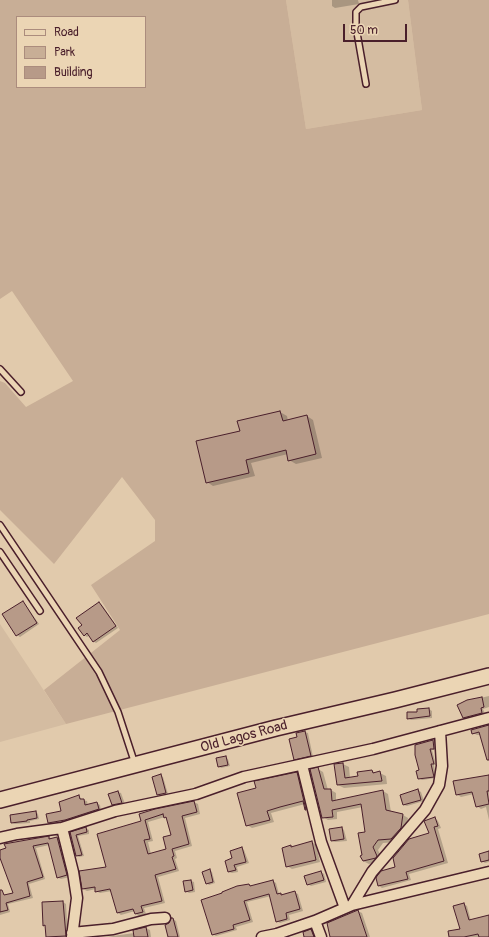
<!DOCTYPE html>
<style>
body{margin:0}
#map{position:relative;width:489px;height:937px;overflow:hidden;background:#e1caac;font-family:Pangolin,sans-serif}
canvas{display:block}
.legend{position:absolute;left:16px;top:16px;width:130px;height:72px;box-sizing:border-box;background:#ebd5b4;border:1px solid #ab8c7d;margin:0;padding:5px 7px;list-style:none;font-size:12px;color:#4a1f2b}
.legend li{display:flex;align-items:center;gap:8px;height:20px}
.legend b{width:20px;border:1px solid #ab8c7d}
.scale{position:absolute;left:343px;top:24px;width:64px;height:18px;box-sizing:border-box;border:2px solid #4a1f2b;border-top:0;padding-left:5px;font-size:12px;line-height:14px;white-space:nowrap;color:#4a1f2b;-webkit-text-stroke:3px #ebd5b4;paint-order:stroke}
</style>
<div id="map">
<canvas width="489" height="937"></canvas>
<ul class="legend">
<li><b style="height:5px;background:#ebd5b4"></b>Road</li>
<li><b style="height:11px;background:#c8ae96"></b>Park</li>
<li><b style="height:11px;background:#b79a88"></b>Building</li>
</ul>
<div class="scale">50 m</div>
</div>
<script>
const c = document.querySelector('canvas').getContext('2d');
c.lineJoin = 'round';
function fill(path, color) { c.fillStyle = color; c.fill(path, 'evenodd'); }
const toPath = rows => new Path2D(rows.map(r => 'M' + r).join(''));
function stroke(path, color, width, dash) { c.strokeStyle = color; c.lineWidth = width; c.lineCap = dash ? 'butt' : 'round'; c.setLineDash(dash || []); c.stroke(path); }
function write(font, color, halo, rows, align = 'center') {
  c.font = font + ' Pangolin,sans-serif'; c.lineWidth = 3; c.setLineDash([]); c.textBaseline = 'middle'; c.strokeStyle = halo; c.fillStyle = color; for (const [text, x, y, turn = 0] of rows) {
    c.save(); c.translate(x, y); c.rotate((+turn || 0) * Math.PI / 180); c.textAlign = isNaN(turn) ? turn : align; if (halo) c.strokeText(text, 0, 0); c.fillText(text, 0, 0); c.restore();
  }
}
const built = toPath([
 [286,0,408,0,422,110,306,129],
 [0,624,66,724,0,742]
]);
const green = toPath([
 [0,0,286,0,306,129,422,110,408,0,489,0,489,614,66,724,44,690,120,630,91,585,155,541,155,520,122,477,54,564,0,510,0,381,5,383,26,407,73,381,12,291,0,299],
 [17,17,145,17,145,87,17,87]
]);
const shadow = toPath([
 [332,0,358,0,359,4,335,8,332,6],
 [280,412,287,416,288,421,307,416,313,420,322,458,296,464,289,460,288,454,251,463,255,476,213,486,207,482,241,432,238,421],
 [23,602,25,604,39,624,20,637,17,635],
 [99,603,102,605,118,628,96,643,93,641,90,635,87,637,84,635],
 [489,696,489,707,483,709,485,714,467,719,464,717,467,701],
 [429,709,432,711,432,718,411,720,408,718],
 [489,725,489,761,481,735,477,735,473,733,472,730],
 [305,732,308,733,313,757,297,761,295,759,298,738],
 [433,741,436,742,437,750,432,750,436,765,434,765,436,778,422,780,419,778,420,771,416,745],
 [225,757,228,759,230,766,221,768,219,766],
 [343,764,349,767,350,778,359,777,372,771,376,773,380,773,386,776,387,784,344,788,338,785],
 [318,769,323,772,328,790,331,790,336,793,336,801,383,791,388,794,391,812,403,815,408,818,406,831,397,842,383,843,378,850,382,859,381,860,369,864,363,861,363,856,366,833,363,807,337,812,337,819,328,820,323,817],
 [297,773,301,776,310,812,306,810,305,804,271,813,274,822,252,828,247,825,257,789],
 [160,775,163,777,168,794,161,796,158,795],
 [489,776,489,820,486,807,481,809,477,806,474,794,461,797,456,794],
 [418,790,421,792,424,801,407,806,404,805],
 [118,792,121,793,125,804,116,806,113,804,110,794],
 [79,796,82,800,87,801,88,806,97,803,100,805,101,811,68,821,52,824,49,822],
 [194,802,198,804,200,814,185,818,192,846,175,851,177,858,175,859,179,871,158,877,165,903,144,908,146,914,139,916,136,914,135,911,121,915,117,912,112,891,100,893,96,891,96,889,87,891,83,889,107,868,142,821,140,815],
 [165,817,167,818,172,836,168,850,151,854,148,842,153,841,148,822],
 [36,812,38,814,39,819,30,821,30,823,15,824,12,823],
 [435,818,438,821,441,828,438,829,448,863,409,874,411,880,382,888,378,885,430,834],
 [86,828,89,830,89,834,78,836,84,856,79,857,77,855,71,833],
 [342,828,344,830,347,841,335,842,332,841],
 [49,837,52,839,57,838,61,840,70,877,61,879,57,877,49,845,36,848,45,879,29,884,33,898,8,904,10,912,0,915,0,897,14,894,0,852],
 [312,842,316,845,320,862,292,869,287,866,291,846,293,848],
 [242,848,244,850,249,863,237,867,238,872,232,873,229,872,234,859],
 [489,852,489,862,485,863,482,861],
 [210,870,212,872,215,883,209,885,207,883],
 [321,872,324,874,326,882,311,886,308,884],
 [191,881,194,882,195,892,189,893,186,891],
 [273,881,276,883,279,894,284,896,294,892,298,894,303,911,289,915,290,920,280,923,277,921,271,896,247,902,253,922,236,927,237,930,216,936,213,934,249,885,252,886],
 [63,902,66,904,68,937,47,937,46,926,44,925],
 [464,904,467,906,471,921,489,916,489,937,450,937,461,929],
 [358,911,362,913,370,937,331,937],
 [173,919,176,921,180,937,169,937,170,924],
 [146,928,150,930,151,937,106,937,134,933],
 [311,930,315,932,316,937,305,937]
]);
const building = toPath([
 [280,411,283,421,307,415,316,454,288,461,286,450,246,460,249,473,206,483,196,441,240,431,237,421,280,411],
 [23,601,37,623,16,636,2,614,23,601],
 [99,602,116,626,93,642,87,633,84,636,78,628,82,625,76,618,99,602],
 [482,697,484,707,481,708,482,713,463,718,457,705,467,700,482,697],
 [429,708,430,716,407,719,407,712,417,712,417,709,429,708],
 [489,725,489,760,487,760,479,732,472,734,471,730,489,725],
 [305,731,311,756,294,760,289,739,297,737,296,733,305,731],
 [433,740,434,749,430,749,434,764,431,764,434,777,418,779,416,771,419,770,415,755,415,745,433,740],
 [226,756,228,765,218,767,216,758,226,756],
 [343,763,345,778,358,776,357,772,372,770,373,773,380,771,382,781,337,785,334,764,343,763],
 [318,767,324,789,331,789,332,801,383,790,386,810,403,814,401,828,391,839,378,840,373,847,377,856,376,858,363,861,360,856,362,855,358,833,365,832,361,804,332,810,333,817,322,818,310,769,318,767],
 [297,772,306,810,305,810,303,801,280,807,267,811,270,820,246,826,237,793,256,788,254,781,297,772],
 [161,774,166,793,157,795,152,777,161,774],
 [489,775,489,791,487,791,489,804,476,807,472,792,456,795,453,781,489,775],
 [418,789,421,800,403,805,400,795,418,789],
 [118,791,122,803,112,805,108,794,118,791],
 [79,795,80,799,84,799,85,805,97,802,99,809,65,820,48,823,46,814,61,811,59,802,79,795],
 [194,801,197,812,182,816,189,844,172,849,174,856,172,857,176,869,155,875,162,901,141,906,143,912,135,914,133,909,117,913,110,889,95,892,95,887,82,889,79,871,106,867,97,834,141,821,139,814,155,809,194,801],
 [163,814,164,818,166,817,171,835,163,837,166,849,148,854,144,840,150,839,145,820,163,814],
 [36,811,37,818,27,820,27,821,11,823,10,815,36,811],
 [435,817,438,826,434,827,444,861,406,872,408,879,378,886,376,878,377,876,381,871,395,867,393,858,409,839,429,833,424,821,435,817],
 [86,827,87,832,76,835,82,855,76,856,70,832,86,827],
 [342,827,344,839,331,841,329,829,342,827],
 [49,836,49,839,57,837,67,875,57,878,48,843,33,846,43,877,27,882,30,896,6,903,8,910,0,912,0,890,2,890,4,895,13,893,0,858,0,850,6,848,4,844,49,836],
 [312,841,316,860,286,867,282,848,291,845,291,847,312,841],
 [242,847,246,862,234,865,236,870,228,872,225,861,232,858,230,851,242,847],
 [489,851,489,860,481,862,479,854,489,851],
 [210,869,213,882,206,884,202,872,210,869],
 [321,871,324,880,307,885,304,876,321,871],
 [191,880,193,890,185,892,183,881,191,880],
 [273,880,277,894,281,893,281,895,295,891,300,909,286,913,287,919,276,922,269,894,244,901,250,920,233,925,234,929,212,935,201,900,222,893,222,892,237,886,249,884,250,886,273,880],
 [63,901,66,936,46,937,45,925,43,926,42,902,63,901],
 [464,903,469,920,489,915,489,937,479,937,478,934,464,937,449,937,448,931,460,929,453,906,464,903],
 [358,910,367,937,330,937,327,923,358,910],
 [171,918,173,918,178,937,168,937,165,925,169,923,171,918],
 [146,927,148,937,134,937,133,930,146,927],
 [311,929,314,937,304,937,303,932,311,929]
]);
const lane = toPath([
 [366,84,356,27,356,12,361,7,395,0],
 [0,369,21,392],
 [0,525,99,672,118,712,135,764],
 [0,552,40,611]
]);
const street = toPath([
 [302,765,321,842,345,908],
 [62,828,73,872,77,898,72,937],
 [0,838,17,834,62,828,115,811,196,794,244,777,373,749,489,718],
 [352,905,372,872,425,810,439,785,442,766,440,731],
 [315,921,321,937],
 [72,933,113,929,151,919,165,918],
 [262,937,277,934,315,921,352,905,489,872]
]);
const primary = toPath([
 [0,800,276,728,395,700,489,676]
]);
const streetNames = [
 ["Old Lagos Road",244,737,-15]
];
fill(built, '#d4bca1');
fill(green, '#c8ae96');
fill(shadow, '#0003');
fill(building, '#b79a88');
stroke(building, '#4a1f2b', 1);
stroke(lane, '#4a1f2b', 8);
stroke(street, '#4a1f2b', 13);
stroke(primary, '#4a1f2b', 18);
stroke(lane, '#ebd5b4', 5);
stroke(street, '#ebd5b4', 10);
stroke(primary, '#ebd5b4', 15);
write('14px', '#4a1f2b', '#ebd5b4', streetNames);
</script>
